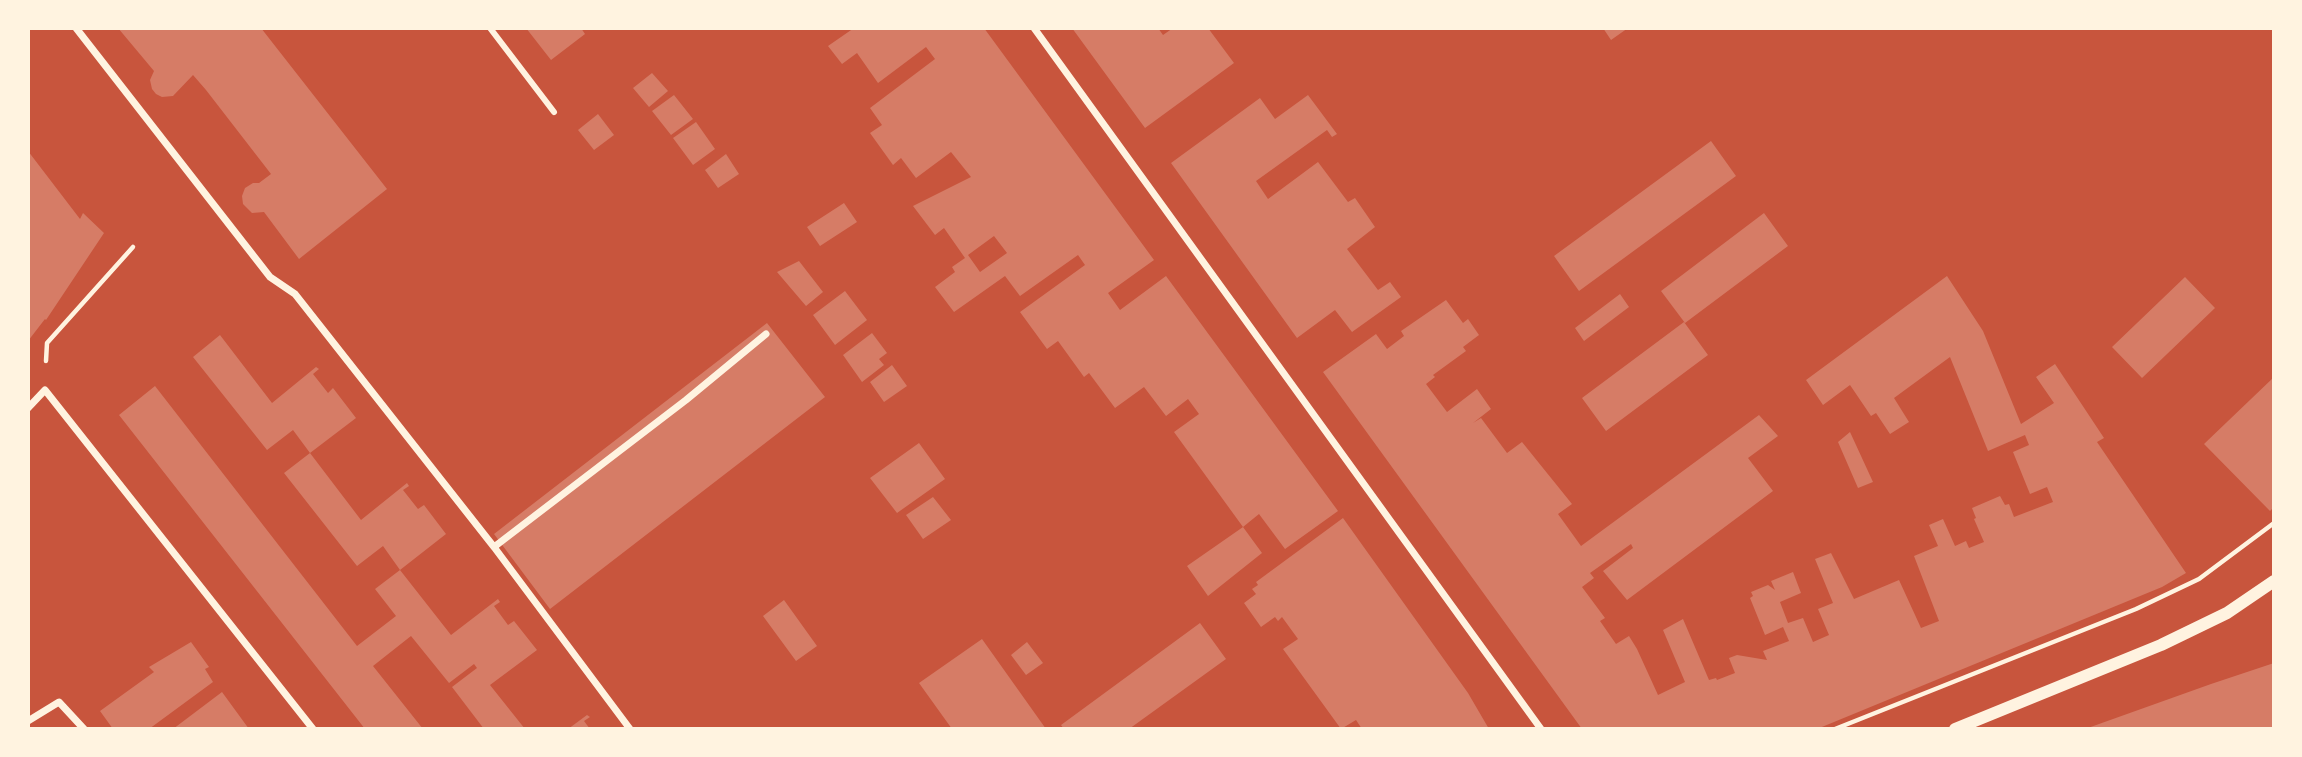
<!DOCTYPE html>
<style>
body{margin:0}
#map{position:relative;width:2302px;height:757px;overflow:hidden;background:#c8553d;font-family:Barlow,sans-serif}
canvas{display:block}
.frame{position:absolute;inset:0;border:30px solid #fff3e0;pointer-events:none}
</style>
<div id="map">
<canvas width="2302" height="757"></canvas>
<div class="frame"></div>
</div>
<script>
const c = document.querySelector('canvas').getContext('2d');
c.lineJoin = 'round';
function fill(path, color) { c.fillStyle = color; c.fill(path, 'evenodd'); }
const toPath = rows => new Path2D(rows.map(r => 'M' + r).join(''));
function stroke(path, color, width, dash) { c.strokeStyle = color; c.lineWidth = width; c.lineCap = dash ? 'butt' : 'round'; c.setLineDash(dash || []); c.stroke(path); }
const building = toPath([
 [118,28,261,28,387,189,299,259,264,212,252,213,243,204,242,196,245,188,253,183,259,183,271,174,206,90,193,75,173,96,162,97,156,94,152,89,150,80,154,71],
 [526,28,581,28,585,34,551,60],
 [854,28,984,28,1154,260,1108,293,1120,310,1166,276,1338,511,1285,549,1259,514,1243,527,1262,553,1208,596,1187,566,1243,527,1174,432,1199,414,1188,399,1166,416,1144,387,1115,408,1089,373,1084,377,1058,341,1047,349,1020,312,1085,265,1078,255,1020,296,1005,276,954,312,935,287,955,272,952,267,965,258,944,228,935,235,913,206,971,177,951,152,916,178,901,158,893,165,870,133,882,125,870,108,935,59,926,47,878,83,857,53,842,64,828,46],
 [994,236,1007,253,980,272,968,255],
 [1072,28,1158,28,1163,35,1173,28,1208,28,1234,63,1145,128],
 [1603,28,1628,28,1611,40],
 [652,73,668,91,649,107,633,88],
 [674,95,693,119,671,135,652,111],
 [1308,95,1337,134,1332,137,1327,130,1256,181,1268,199,1318,162,1348,202,1355,198,1375,227,1347,249,1378,290,1390,282,1401,297,1352,332,1335,310,1297,338,1171,163,1260,98,1275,119],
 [598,114,614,135,594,150,578,130],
 [696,122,715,149,693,165,673,138],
 [1711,141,1736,176,1579,291,1554,256],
 [28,151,80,219,83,213,104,233,46,320,45,319,28,341],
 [726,154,739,174,718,188,705,170],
 [844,203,857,222,820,246,807,227],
 [1764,213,1788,246,1685,323,1661,291],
 [799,261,823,292,806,306,777,272],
 [1947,276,1983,331,2021,424,2054,403,2036,377,2055,364,2104,438,2097,442,2186,573,2162,587,1817,729,1582,729,1323,372,1376,334,1387,349,1404,336,1401,331,1446,300,1463,323,1468,319,1479,335,1463,347,1466,351,1433,375,1435,377,1426,384,1447,412,1477,389,1491,409,1473,423,1481,418,1507,453,1522,442,1572,504,1558,514,1581,546,1759,415,1778,436,1748,458,1773,491,1627,600,1603,571,1633,548,1631,544,1590,573,1594,578,1582,587,1605,618,1600,621,1616,644,1629,636,1637,649,1658,695,1685,682,1663,630,1683,619,1709,680,1716,678,1717,680,1735,673,1729,658,1737,655,1767,660,1763,651,1789,641,1783,627,1765,635,1750,598,1753,596,1751,592,1768,585,1775,590,1771,581,1793,572,1801,593,1780,602,1788,623,1803,618,1813,642,1829,635,1818,609,1833,603,1815,559,1831,553,1854,599,1899,580,1921,628,1939,621,1914,556,1938,546,1929,525,1943,519,1955,546,1966,541,1969,548,1984,542,1974,519,1976,518,1972,508,2000,496,2005,505,2009,504,2014,517,2053,502,2047,487,2030,494,2013,452,2029,445,2025,435,1988,451,1950,357,1894,398,1909,422,1890,434,1876,413,1871,416,1850,385,1823,405,1806,380],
 [2185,277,2215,308,2142,378,2112,347],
 [845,291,867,320,835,345,813,315],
 [1620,294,1629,307,1584,341,1575,328],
 [1684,322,1708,355,1606,431,1582,398],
 [767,323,825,397,550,609,494,534],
 [872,333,887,353,879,359,884,365,862,382,843,355],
 [220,335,272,403,316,367,319,369,313,374,328,393,333,388,356,418,310,453,293,430,267,450,193,357],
 [892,365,907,386,884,402,870,382],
 [2274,377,2274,507,2270,511,2204,444],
 [155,386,357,646,396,616,375,589,400,570,451,635,498,599,500,602,494,606,508,625,514,621,537,650,490,685,525,729,484,729,452,687,477,668,474,664,449,683,411,636,373,666,423,729,365,729,119,415],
 [1850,432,1873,482,1858,488,1838,442],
 [919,443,945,479,897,513,870,478],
 [310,453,361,520,407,483,409,486,403,490,418,509,424,505,446,534,400,570,383,546,357,566,284,473],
 [933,497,951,520,923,539,906,515],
 [1343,518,1468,693,1489,729,1362,729,1356,720,1341,729,1283,649,1298,639,1282,617,1278,621,1275,617,1261,627,1244,603,1256,594,1252,589,1258,585,1256,582],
 [784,600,817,646,796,661,763,616],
 [1200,623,1226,659,1129,729,1064,729,1061,725],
 [982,639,1046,729,952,729,919,683],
 [191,642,209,667,205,669,213,682,149,729,113,729,100,711,154,672,149,667],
 [1027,642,1043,663,1026,675,1011,655],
 [2274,663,2274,729,2085,729,2211,684],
 [222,692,249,729,173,729],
 [587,715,590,717,584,721,590,729,568,729]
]);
const path = toPath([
 [46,361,47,343,133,247],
 [1835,729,2136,609,2199,579,2274,523]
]);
const pedestrian = toPath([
 [490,28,554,112]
]);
const minor = toPath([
 [76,28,270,277,295,294,494,547,630,729],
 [1034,28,1541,729],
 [28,408,45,390,313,729],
 [494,547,686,400,766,334],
 [28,721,59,702,84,729]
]);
const tertiary = toPath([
 [1955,729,2161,645,2227,613,2274,581]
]);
fill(building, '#d67c66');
stroke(path, '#fff3e0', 4.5);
stroke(pedestrian, '#fff3e0', 6);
stroke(minor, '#fff3e0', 7);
stroke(tertiary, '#fff3e0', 12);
</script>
